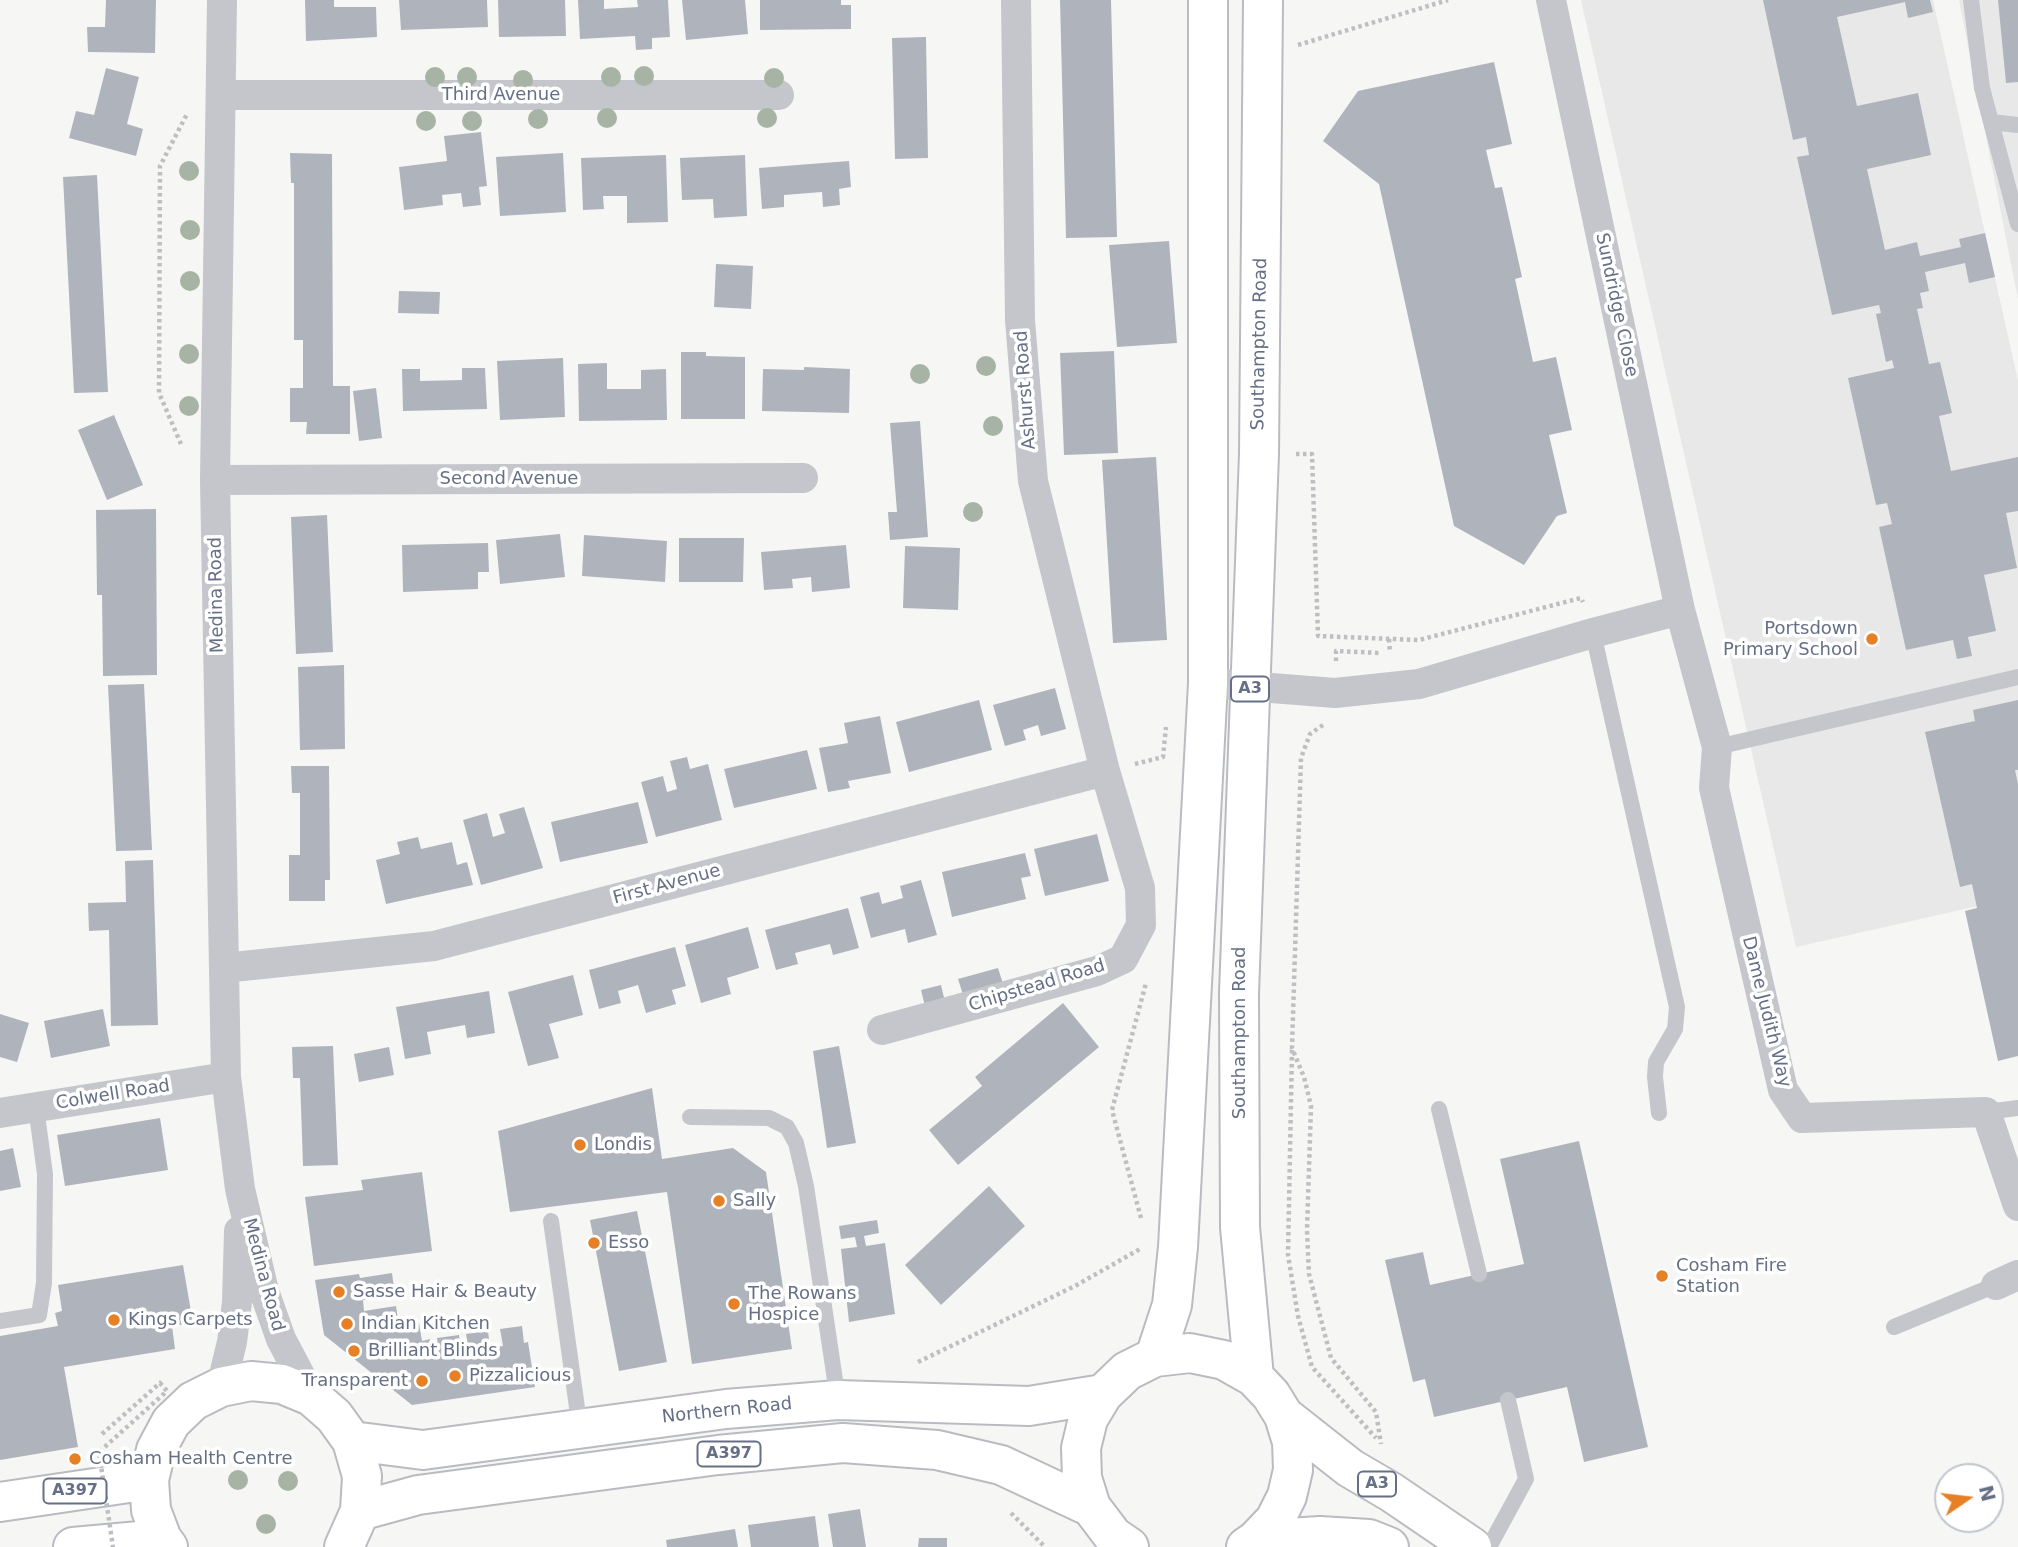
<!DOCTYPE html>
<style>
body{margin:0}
#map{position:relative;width:2018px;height:1547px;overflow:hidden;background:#f6f7f4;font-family:"DejaVu Sans",sans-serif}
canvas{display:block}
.north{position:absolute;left:1934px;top:1463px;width:70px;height:70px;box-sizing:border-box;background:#fff;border:2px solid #c1c5ce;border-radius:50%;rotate:76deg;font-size:19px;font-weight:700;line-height:28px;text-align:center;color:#656f85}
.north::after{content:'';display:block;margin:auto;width:24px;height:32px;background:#e78024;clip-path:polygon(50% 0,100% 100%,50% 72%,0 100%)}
</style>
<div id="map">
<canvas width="2018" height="1547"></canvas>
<div class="north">N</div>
</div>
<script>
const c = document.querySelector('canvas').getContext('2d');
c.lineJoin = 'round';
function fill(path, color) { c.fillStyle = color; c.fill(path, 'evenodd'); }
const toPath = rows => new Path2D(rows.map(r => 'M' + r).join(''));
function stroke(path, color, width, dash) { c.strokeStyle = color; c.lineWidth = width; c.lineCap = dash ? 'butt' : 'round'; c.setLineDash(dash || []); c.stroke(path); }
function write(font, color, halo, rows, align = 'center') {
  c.font = font + ' "DejaVu Sans",sans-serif'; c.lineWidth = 7; c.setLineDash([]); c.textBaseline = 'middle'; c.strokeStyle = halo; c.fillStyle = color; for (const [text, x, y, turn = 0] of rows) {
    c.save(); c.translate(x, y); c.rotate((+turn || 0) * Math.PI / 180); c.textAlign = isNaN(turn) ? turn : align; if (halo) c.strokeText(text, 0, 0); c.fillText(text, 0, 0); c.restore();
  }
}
const built = toPath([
 [1581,0,1933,0,2018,381,2018,897,1796,947],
 [1959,0,2018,0,2018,299]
]);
const building = toPath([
 [106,0,156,0,155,53,88,52,87,27,105,27],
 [305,0,334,0,334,7,376,7,377,37,306,41],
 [399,0,487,0,488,27,401,30],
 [498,0,565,0,566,36,499,37],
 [578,0,604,0,604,9,638,7,637,0,668,0,670,37,652,38,652,49,636,50,635,36,580,39],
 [682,0,745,0,748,34,686,40],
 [760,0,841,0,841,5,851,5,851,29,760,30],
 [1060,0,1111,0,1117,237,1066,238],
 [1763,0,1930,0,1933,12,1908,18,1905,2,1837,17,1857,106,1918,93,1931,155,1867,169,1885,250,1917,242,1920,256,1961,247,1959,239,1985,233,1995,277,1969,283,1965,263,1925,272,1929,291,1920,293,1923,308,1917,309,1929,364,1940,362,1952,413,1939,416,1951,471,2018,457,2018,511,2006,513,2017,568,1984,575,1996,631,1968,637,1972,656,1957,659,1953,640,1906,650,1879,527,1892,524,1887,503,1876,505,1848,378,1894,368,1892,360,1886,362,1876,314,1881,313,1879,305,1832,315,1797,157,1809,155,1806,137,1793,140],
 [1998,0,2018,0,2018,82,2006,83],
 [926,37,928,158,895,159,892,38],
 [1494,62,1512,144,1486,150,1495,188,1502,187,1522,277,1515,279,1533,362,1556,357,1572,430,1549,435,1567,513,1557,516,1524,565,1454,526,1379,184,1323,141,1358,91],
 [106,68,139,77,127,124,143,129,136,156,69,138,76,111,94,115],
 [481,132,487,186,479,187,481,205,463,207,461,193,442,195,443,205,404,210,399,167,447,161,444,136],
 [290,153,332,154,333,386,350,386,350,434,306,434,307,422,290,422,290,388,303,388,303,340,294,340,294,183,291,183],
 [563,153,566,212,500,216,496,157],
 [666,155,668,222,627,223,627,196,603,196,604,209,583,210,581,158],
 [745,155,747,216,714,218,713,199,682,200,680,158],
 [849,161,851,187,839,189,840,205,823,207,822,192,784,195,784,207,762,209,759,168],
 [97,175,108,392,74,393,63,177],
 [1169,241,1177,343,1117,347,1109,245],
 [716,264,753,266,751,309,714,307],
 [399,291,440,292,439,314,398,313],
 [1114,351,1118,453,1064,455,1060,353],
 [681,352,706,352,706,356,745,357,745,419,681,419],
 [563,358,565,417,500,420,497,361],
 [607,363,607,389,641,389,641,370,666,369,667,420,579,421,578,364],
 [804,367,850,369,849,413,762,411,763,369,804,370],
 [462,368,485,368,487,409,403,411,402,369,420,369,420,381,462,380],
 [376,388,382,438,359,441,353,391],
 [114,415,143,485,107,500,78,430],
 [920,421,928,537,890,540,888,512,897,512,890,423],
 [1156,457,1167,640,1113,643,1102,460],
 [156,509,157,675,103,676,102,595,97,595,96,510],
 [327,515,333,652,296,654,291,517],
 [560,534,565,577,500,584,496,540],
 [584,535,667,541,665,582,582,576],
 [679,538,744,538,743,582,679,582],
 [488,543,489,572,478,572,478,589,403,592,402,545],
 [846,545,850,588,812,592,811,577,792,579,793,588,764,590,761,552],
 [905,546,960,548,958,610,903,608],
 [344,665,345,749,300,750,298,667],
 [144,684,152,850,116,851,108,685],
 [1055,688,1066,729,1041,736,1038,725,1023,730,1026,740,1005,746,993,705],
 [979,700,992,750,909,772,896,722],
 [2018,700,2018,770,2015,770,2018,784,2018,1056,1998,1061,1965,911,1977,908,1972,884,1960,887,1925,732,1975,721,1973,710],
 [880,716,891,773,848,781,850,788,828,792,819,748,848,743,844,723],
 [807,750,817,789,734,808,724,769],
 [687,757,690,769,708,764,722,820,656,837,641,782,663,776,667,792,677,789,670,761],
 [291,766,329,766,330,880,325,880,325,901,289,901,289,855,300,855,300,793,292,793],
 [638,802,648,843,560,862,551,822],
 [524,807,543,868,481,885,463,820,487,813,493,837,505,833,499,814],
 [1097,834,1109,881,1045,896,1034,849],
 [418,837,421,849,452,842,457,865,467,862,473,885,386,904,376,860,400,854,397,842],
 [1025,853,1031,876,1021,878,1026,899,952,917,942,872],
 [153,860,158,1025,111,1026,109,930,89,931,88,903,126,902,125,861],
 [921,880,937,935,908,943,905,929,871,938,860,897,879,892,882,904,903,898,900,886],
 [848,908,859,948,833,955,830,944,795,953,798,964,776,970,765,930],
 [748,927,759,968,727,978,731,994,701,1003,685,945],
 [675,947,686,986,672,990,676,1004,646,1013,638,985,618,991,621,1003,599,1009,589,970],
 [998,968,1005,990,965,1001,958,979],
 [573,975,583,1015,549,1024,559,1058,528,1066,508,992],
 [941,985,947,1010,927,1015,921,990],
 [489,991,495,1033,467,1038,465,1025,427,1032,431,1054,405,1059,396,1007],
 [1063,1003,1099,1047,958,1165,929,1130,982,1086,975,1077],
 [103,1009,110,1046,51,1058,44,1021],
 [0,1014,29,1023,17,1062,0,1057],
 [333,1046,338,1165,303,1166,300,1078,293,1078,292,1047],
 [839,1046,856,1143,827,1148,813,1051],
 [389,1047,394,1075,359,1082,354,1054],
 [652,1088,662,1159,733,1148,766,1172,792,1349,692,1364,667,1192,510,1212,498,1131],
 [160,1118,168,1170,65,1186,57,1135],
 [1579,1141,1648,1447,1584,1462,1567,1387,1434,1417,1425,1379,1413,1382,1385,1260,1423,1252,1430,1285,1524,1264,1500,1159],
 [13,1148,21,1187,0,1191,0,1151],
 [422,1172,432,1251,314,1266,305,1197,363,1190,361,1180],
 [989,1186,1025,1226,941,1305,905,1265],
 [637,1211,667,1362,619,1371,590,1220],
 [877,1220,879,1233,864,1236,866,1246,885,1243,895,1314,849,1322,841,1249,857,1247,855,1237,841,1239,839,1226],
 [183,1265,193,1323,172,1326,175,1349,64,1367,78,1447,0,1460,0,1336,58,1326,55,1313,62,1311,58,1285],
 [392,1273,395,1296,363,1300,364,1311,396,1306,399,1326,419,1323,422,1341,430,1339,432,1356,439,1355,437,1338,459,1335,461,1352,464,1352,469,1351,466,1334,488,1331,490,1348,503,1346,500,1329,522,1326,524,1343,528,1342,535,1387,412,1405,324,1335,315,1280,359,1274,360,1278],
 [860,1509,866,1547,833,1547,828,1514],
 [815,1516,819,1547,751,1547,748,1525],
 [735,1529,738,1547,667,1547,666,1540],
 [919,1538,947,1538,947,1547,918,1547]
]);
const path = toPath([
 [1298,45,1448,0],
 [181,444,159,393,160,166,187,114],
 [1296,454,1312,454,1318,636,1419,640,1581,598,1583,602],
 [1389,639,1390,653],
 [1336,661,1336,651,1381,653],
 [1323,725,1310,734,1301,758,1292,1048,1304,1077,1311,1106,1307,1231,1309,1274,1331,1358,1376,1412,1381,1444],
 [1135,764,1163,757,1166,727],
 [1292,1050,1288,1255,1298,1316,1312,1367,1376,1438],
 [1141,1218,1112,1110,1146,983],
 [918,1362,1075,1286,1140,1249],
 [1011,1513,1045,1547]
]);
const service = toPath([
 [1971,0,1982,88,2018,224],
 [1991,122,2018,125],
 [1593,633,1677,1007,1675,1029,1656,1062,1655,1077,1659,1113],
 [1717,747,2018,677],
 [1439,1109,1479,1274],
 [1986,1112,2018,1108],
 [690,1117,769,1118,787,1127,796,1143,806,1186,838,1400],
 [551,1221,580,1429],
 [0,1321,39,1315,44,1283,45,1174,36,1107],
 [1894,1327,1996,1285],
 [1489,1547,1526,1479,1508,1400]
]);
const minor = toPath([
 [222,0,215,480,226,1077,240,1189,264,1291,281,1339,311,1396],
 [1551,0,1680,610,1717,747,1714,788,1783,1090,1802,1118,1986,1112,2018,1206],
 [222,95,779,95],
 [215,480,803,478],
 [1208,683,1335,693,1419,684,1593,633,1680,610],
 [224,968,434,946,1105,771],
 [882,1030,1097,971,1123,959,1141,925,1140,888,1105,771,1033,481,1020,320,1016,0],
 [0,1113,226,1077],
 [1996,1285,2018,1275],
 [221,1387,232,1342,237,1302,239,1231]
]);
const primary = toPath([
 [1155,1357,1172,1305,1178,1247,1208,683,1208,0],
 [1254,1377,1240,1227,1239,993,1259,454,1263,0],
 [1284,1416,1350,1468,1391,1492,1472,1547],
 [352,1441,423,1450,726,1409,838,1400,1029,1406,1103,1394],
 [0,1502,149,1480],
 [360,1511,418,1495,718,1455,843,1443,937,1450,1001,1465,1091,1507],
 [1256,1540,1320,1536,1369,1539,1389,1547],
 [73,1547,162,1539],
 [168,1547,162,1539,151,1510,149,1480,156,1450,171,1422,193,1401,221,1387,251,1381,282,1384,311,1396,334,1416,352,1441,362,1476,360,1511,344,1547],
 [1129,1547,1113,1536,1091,1507,1082,1478,1081,1448,1088,1419,1103,1394,1127,1371,1155,1357,1190,1353,1224,1360,1254,1377,1271,1395,1284,1416,1292,1442,1293,1470,1287,1496,1275,1520,1256,1540,1246,1547]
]);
const pathBridge = toPath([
 [102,1434,160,1383,167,1391,99,1452,113,1547]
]);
const trees = [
 [644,76],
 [435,77],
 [467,77],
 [611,77],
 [774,78],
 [523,80],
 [607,118],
 [767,118],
 [538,119],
 [426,121],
 [472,121],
 [189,171],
 [190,230],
 [190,281],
 [189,354],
 [986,366],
 [920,374],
 [189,406],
 [993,426],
 [973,512],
 [238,1480],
 [288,1481],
 [266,1524]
];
const markers = [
 [1872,639,7,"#e78024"],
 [580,1145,7,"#e78024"],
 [719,1201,7,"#e78024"],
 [594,1243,7,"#e78024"],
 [1662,1276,7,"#e78024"],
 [339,1292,7,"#e78024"],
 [734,1304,7,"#e78024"],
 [114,1320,7,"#e78024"],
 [347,1324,7,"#e78024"],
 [354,1351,7,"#e78024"],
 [455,1376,7,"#e78024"],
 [422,1381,7,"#e78024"],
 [75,1459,7,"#e78024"]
];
const shields = [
 [1250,689,38],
 [729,1454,63],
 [1377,1484,38],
 [75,1491,63]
];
const shieldNames = [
 ["A3",1250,689],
 ["A397",729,1454],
 ["A3",1377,1484],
 ["A397",75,1491]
];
const streetNames = [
 ["Third Avenue",501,95],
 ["Sundridge Close",1616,305,78],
 ["Southampton Road",1260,344,-89],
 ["Ashurst Road",1026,390,-94],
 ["Second Avenue",509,479],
 ["Medina Road",217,595,-91],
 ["First Avenue",667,885,-15],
 ["Chipstead Road",1037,986,-17],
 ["Dame Judith Way",1766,1012,76],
 ["Southampton Road",1240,1033,-90],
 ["Colwell Road",113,1095,-9],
 ["Medina Road",263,1275,75],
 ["Northern Road",727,1411,-6]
];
const poiNames = [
 ["Portsdown",1858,629,"right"],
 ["Primary School",1858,650,"right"],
 ["Londis",594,1145],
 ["Sally",733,1201],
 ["Esso",608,1243],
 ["Cosham Fire",1676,1266],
 ["Station",1676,1287],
 ["Sasse Hair & Beauty",353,1292],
 ["The Rowans",748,1294],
 ["Hospice",748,1315],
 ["Kings Carpets",128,1320],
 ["Indian Kitchen",361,1324],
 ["Brilliant Blinds",368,1351],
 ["Pizzalicious",469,1376],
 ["Transparent",408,1381,"right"],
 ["Cosham Health Centre",89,1459]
];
fill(built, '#e7e8e7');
fill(building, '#afb4bc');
stroke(primary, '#b9bbc0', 42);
stroke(path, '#bebfc2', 4.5, [3.5, 3.5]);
stroke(service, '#c4c6cb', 16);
stroke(minor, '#c4c6cb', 30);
stroke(primary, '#fff', 38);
stroke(pathBridge, '#bebfc2', 4.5, [3.5, 3.5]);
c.fillStyle = '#a6b3a5';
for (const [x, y] of trees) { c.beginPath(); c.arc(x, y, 10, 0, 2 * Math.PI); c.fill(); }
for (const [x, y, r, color] of markers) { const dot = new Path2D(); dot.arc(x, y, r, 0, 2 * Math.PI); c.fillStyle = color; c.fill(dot); stroke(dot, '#fff', 2.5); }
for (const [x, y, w] of shields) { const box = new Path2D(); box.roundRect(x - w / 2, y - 12.5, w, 25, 5); c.fillStyle = '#fff'; c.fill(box); stroke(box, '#656f85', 2); }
write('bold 16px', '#656f85', null, shieldNames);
write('18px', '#656f85', '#fff', streetNames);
write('18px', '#656f85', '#fff', poiNames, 'left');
</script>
